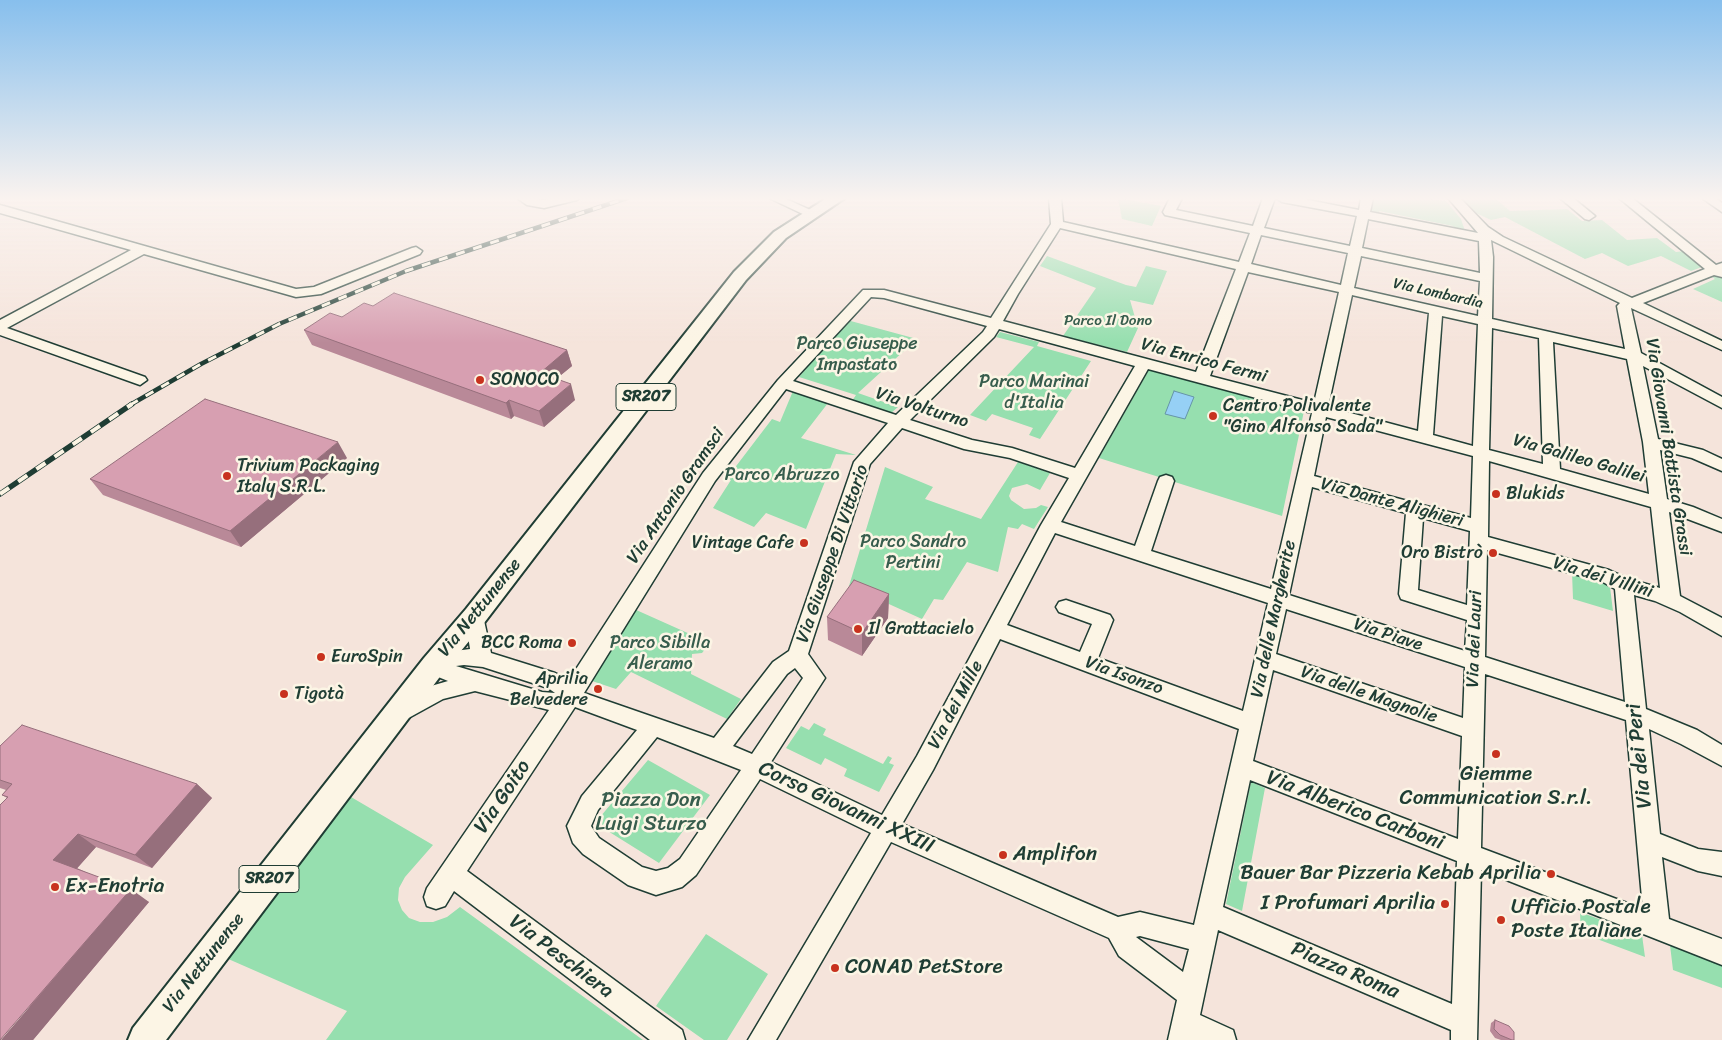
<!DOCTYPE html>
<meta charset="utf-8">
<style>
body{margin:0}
canvas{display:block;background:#f5e4db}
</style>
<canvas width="1722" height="1040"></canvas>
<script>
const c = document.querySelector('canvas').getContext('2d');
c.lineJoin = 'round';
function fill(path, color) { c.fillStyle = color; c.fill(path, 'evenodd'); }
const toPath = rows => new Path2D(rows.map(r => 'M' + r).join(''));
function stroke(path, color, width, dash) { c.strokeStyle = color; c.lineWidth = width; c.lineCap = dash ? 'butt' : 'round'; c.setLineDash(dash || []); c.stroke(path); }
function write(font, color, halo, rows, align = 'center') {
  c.font = font + ' Sriracha,sans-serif'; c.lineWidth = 5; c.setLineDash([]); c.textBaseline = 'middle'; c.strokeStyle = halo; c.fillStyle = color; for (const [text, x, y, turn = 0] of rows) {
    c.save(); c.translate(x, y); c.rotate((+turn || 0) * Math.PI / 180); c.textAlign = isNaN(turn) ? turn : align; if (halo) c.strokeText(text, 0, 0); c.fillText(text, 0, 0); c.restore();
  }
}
const green = toPath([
 [1118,198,1161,206,1152,226,1122,219],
 [1372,198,1419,198,1446,201,1461,219,1465,231,1455,229,1453,226,1379,211,1379,215,1369,212],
 [1461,198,1495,198,1510,211,1567,209,1582,221,1602,220,1627,240,1657,238,1676,252,1684,251,1702,267,1691,271,1661,256,1628,266,1602,253,1585,259,1505,217,1491,220,1474,212],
 [1047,256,1126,285,1136,287,1146,266,1167,271,1153,305,1130,300,1138,328,1127,352,1063,336,1096,288,1040,266],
 [1716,274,1722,276,1722,302,1693,289,1715,279,1711,276],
 [847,320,917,339,858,393,898,407,891,413,852,401,856,395,799,377],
 [1000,332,1039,342,1037,346,1091,361,1040,439,1029,435,1033,428,992,414,986,421,970,415,1034,347,996,337],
 [1149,370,1304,411,1282,516,1099,458],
 [793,391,828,403,801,438,856,455,836,454,806,529,766,513,754,527,713,508,731,480,727,478,772,419,780,422],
 [1018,462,1050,473,1040,490,1027,484,1012,488,1009,496,1011,500,1024,509,1036,508,1041,505,1048,507,1034,529,1022,524,1018,529,1008,527,998,572,967,562,943,600,934,599,922,619,849,586,885,467,933,487,925,499,981,519],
 [1572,572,1607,584,1610,587,1613,611,1573,599],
 [634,609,710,643,702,653,692,654,691,674,741,699,727,719,631,672,616,689,592,681],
 [814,723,826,729,823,735,883,764,888,756,892,758,889,763,894,765,879,792,844,776,847,769,825,758,821,765,786,748,801,726,809,730],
 [648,760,710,795,659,863,595,823],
 [1251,782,1265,788,1242,911,1226,904],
 [351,797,433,845,405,877,399,888,398,900,402,910,409,918,420,922,433,922,447,917,460,907,643,1040,326,1040,347,1011,226,958],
 [1580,912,1642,935,1645,957,1581,933],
 [706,934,768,974,727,1040,704,1040,656,1006],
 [1670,945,1722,965,1722,988,1673,970]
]);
const water = toPath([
 [1174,391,1194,397,1185,419,1165,414,1174,391]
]);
const minor = toPath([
 [517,198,544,200,558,198,579,198,577,200,544,208,527,205,517,198],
 [769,198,784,198,817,213,815,216,807,216,769,198],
 [1049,198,1061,198,1063,222,1239,262,1250,233,1165,215,1163,212,1170,198,1182,198,1176,210,1253,226,1263,198,1275,198,1264,228,1350,246,1357,216,1282,202,1276,198,1298,198,1359,210,1361,198,1373,198,1370,212,1478,233,1448,198,1460,198,1488,227,1503,237,1632,298,1705,269,1619,198,1632,198,1716,265,1722,263,1722,277,1714,275,1643,303,1722,341,1722,350,1631,308,1641,353,1722,397,1722,408,1643,366,1658,439,1703,450,1722,459,1722,471,1692,458,1660,450,1667,499,1693,507,1722,519,1722,532,1669,512,1680,596,1722,618,1722,636,1680,612,1655,601,1634,595,1646,709,1697,730,1722,745,1722,766,1681,744,1649,729,1660,834,1698,849,1722,852,1722,876,1698,871,1662,857,1669,919,1722,939,1722,965,1481,870,1477,1040,1451,1040,1451,1030,1218,930,1200,1015,1233,1030,1236,1040,1168,1040,1177,1000,1119,956,1109,938,891,842,776,1040,748,1040,871,833,760,779,696,875,682,887,656,895,628,885,583,854,573,843,567,826,582,796,637,730,575,707,467,871,682,1030,685,1040,650,1040,454,891,445,906,436,909,427,906,424,897,427,888,549,710,475,691,443,699,403,721,396,718,393,712,396,706,431,686,448,681,426,672,423,666,431,654,470,649,465,616,468,611,475,608,482,611,491,653,555,673,569,680,703,473,778,380,863,290,884,290,991,318,1051,224,1049,198],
 [1368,219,1479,241,1480,273,1362,248,1368,219],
 [1060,228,1236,269,1196,372,1003,321,1018,294,1060,228],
 [1261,235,1348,253,1341,285,1251,264,1261,235],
 [1491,240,1620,303,1617,306,1625,349,1492,319,1493,257,1491,240],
 [1361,256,1480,281,1478,316,1354,288,1361,256],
 [1248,272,1339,292,1314,403,1210,376,1248,272],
 [1352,295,1429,313,1418,431,1328,407,1352,295],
 [871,297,884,298,987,326,983,332,896,415,793,381,871,297],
 [1442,316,1478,324,1473,446,1433,435,1442,316],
 [1492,328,1539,338,1543,464,1489,450,1492,328],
 [999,329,1135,366,1075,468,1012,448,972,440,910,420,994,337,999,329],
 [1553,342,1627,359,1643,442,1649,494,1560,469,1553,342],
 [1148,369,1312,413,1271,589,1151,551,1174,481,1172,477,1166,475,1160,477,1158,481,1135,546,1061,522,1148,369],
 [786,389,888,423,854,462,789,651,773,662,714,738,584,693,715,481,786,389],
 [1326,417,1473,456,1471,518,1314,476,1326,417],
 [902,428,964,449,1010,458,1069,478,1041,525,917,756,882,815,771,762,825,678,808,654,870,464,902,428],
 [1489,461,1651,507,1660,588,1629,579,1609,570,1488,537,1489,461],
 [1312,487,1406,513,1399,594,1401,599,1467,620,1465,651,1289,595,1312,487],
 [1423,518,1470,531,1467,605,1418,590,1423,518],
 [1055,533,1268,603,1243,711,1098,658,1113,620,1110,615,1066,600,1059,602,1056,607,1059,612,1092,624,1080,652,1007,625,1055,533],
 [1487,550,1603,582,1615,589,1625,702,1485,657,1487,550],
 [1286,609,1465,667,1463,718,1276,654,1286,609],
 [1000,639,1239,729,1194,925,1140,912,1118,917,902,824,933,770,1000,639],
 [464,665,483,667,548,688,555,693,542,692,456,666,464,665],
 [795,668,803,678,752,754,733,746,787,674,795,668],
 [1273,670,1462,736,1458,839,1253,761,1273,670],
 [1485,674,1626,720,1643,909,1481,848,1485,674],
 [657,737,741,770,680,859,668,868,656,871,642,867,599,838,591,826,598,810,657,737],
 [1250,780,1457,861,1452,1004,1223,907,1250,780],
 [1140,936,1189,949,1183,972,1136,937,1140,936],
 [1560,198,1573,198,1595,216,1589,220,1585,219,1560,198],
 [1702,198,1715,198,1722,203,1722,212,1702,198],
 [0,205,296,289,314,287,412,248,416,247,422,251,420,254,321,294,296,297,144,254,7,328,145,377,147,380,140,385,0,335,0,320,131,250,0,213,0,205]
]);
const major = toPath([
 [827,198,845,198,786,238,746,280,484,623,442,674,166,1040,128,1040,133,1028,424,658,466,609,734,272,774,232,827,198]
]);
const railFar1 = toPath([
 [130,405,201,364,279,324,406,271,627,198]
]);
const rail = toPath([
 [0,494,132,404]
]);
const wall = toPath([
 [373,306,567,350,572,366,556,379,575,400,544,427,514,416,511,419,312,345,304,330],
 [347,458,241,547,103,495,90,479],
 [889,594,888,618,862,656,828,640,827,617],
 [0,746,197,784,212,798,152,868,96,847,77,868,149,902,33,1040,7,798,2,795,6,790,0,788],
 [1495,1020,1514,1040,1501,1040,1495,1038,1490,1031,1491,1023]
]);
const shadedWall = toPath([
 [567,350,572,366,544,389,540,373],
 [571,384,575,400,544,427,539,411],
 [509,400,514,416,511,419,506,403],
 [338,442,347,458,241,547,230,531],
 [889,594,888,618,862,656,862,633],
 [197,784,212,798,152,868,135,855],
 [78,834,96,847,73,873,53,860],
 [131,889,149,902,33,1040,1,1040]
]);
const building = toPath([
 [394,293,567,350,540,373,571,384,539,411,509,400,506,403,304,330,330,313,342,317,364,303,373,306,394,293],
 [205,399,338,442,230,531,90,479,205,399],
 [854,580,889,594,862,633,827,617,854,580],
 [22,725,197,784,135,855,78,834,53,860,131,889,0,1040,0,805,8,797,2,795,12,784,0,780,0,746,22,725],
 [1495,1020,1509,1026,1514,1032,1514,1040,1512,1040,1500,1035,1494,1029,1495,1020]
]);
const markers = [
 [480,380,5,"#c8321e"],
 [1213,416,5,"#c8321e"],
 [227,476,5,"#c8321e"],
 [1496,494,5,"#c8321e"],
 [804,543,5,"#c8321e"],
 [1493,553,5,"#c8321e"],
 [858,629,5,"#c8321e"],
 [572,643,5,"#c8321e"],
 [321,657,5,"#c8321e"],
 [598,689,5,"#c8321e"],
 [284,694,5,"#c8321e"],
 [1496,754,5,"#c8321e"],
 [1003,855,5,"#c8321e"],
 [1551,874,5,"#c8321e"],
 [55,887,5,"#c8321e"],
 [1445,904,5,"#c8321e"],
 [1501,920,5,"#c8321e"],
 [835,968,5,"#c8321e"]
];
const farStreetnames = [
 ["Via Lombardia",1438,294,13]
];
const farParknames = [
 ["Parco Il Dono",1108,321]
];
const shields = [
 [646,397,60],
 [269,879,60]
];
const shieldNames = [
 ["SR207",646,397],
 ["SR207",269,879]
];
const parkNames = [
 ["Parco Giuseppe",857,344],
 ["Impastato",857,365],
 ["Parco Marinai",1034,382],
 ["d'Italia",1034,403],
 ["Parco Abruzzo",782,475],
 ["Parco Sandro",913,542],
 ["Pertini",913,563],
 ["Parco Sibilla",660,643],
 ["Aleramo",660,664]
];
const streetNames = [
 ["Via Enrico Fermi",1204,361,15],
 ["Via Volturno",922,408,18],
 ["Via Giovanni Battista Grassi",1668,447,81],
 ["Via Galileo Galilei",1579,459,16],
 ["Via Antonio Gramsci",676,496,-56],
 ["Via Dante Alighieri",1392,503,15],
 ["Via Giuseppe Di Vittorio",833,554,-71],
 ["Via dei Villini",1603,578,17],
 ["Via Nettunense",480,608,-51],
 ["Via delle Margherite",1274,619,-78],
 ["Via Piave",1388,635,18],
 ["Via dei Lauri",1475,639,-88],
 ["Via Isonzo",1124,676,20],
 ["Via delle Magnolie",1369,695,19],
 ["Via dei Mille",956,705,-62],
 ["Via Nettunense",204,963,-52]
];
const poiNames = [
 ["SONOCO",490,380],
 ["Centro Polivalente",1223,406],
 ["\"Gino Alfonso Sada\"",1223,427],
 ["Trivium Packaging",237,466],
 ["Italy S.R.L.",237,487],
 ["Blukids",1506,494],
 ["Vintage Cafe",794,543,"right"],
 ["Oro Bistrò",1483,553,"right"],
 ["Il Grattacielo",868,629],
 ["BCC Roma",562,643,"right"],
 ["EuroSpin",331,657],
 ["Aprilia",588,679,"right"],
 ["Belvedere",588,700,"right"],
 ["Tigotà",294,694]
];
const nearStreetnames = [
 ["Via dei Peri",1640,756,-96],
 ["Via Goito",503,797,-56],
 ["Corso Giovanni XXIII",846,808,25],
 ["Via Alberico Carboni",1355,811,21],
 ["Via Peschiera",561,957,37],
 ["Piazza Roma",1345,971,23]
];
const nearPoinames = [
 ["Giemme",1496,775,"center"],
 ["Communication S.r.l.",1496,799,"center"],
 ["Amplifon",1013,855],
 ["Bauer Bar Pizzeria Kebab Aprilia",1541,874,"right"],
 ["Ex-Enotria",65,887],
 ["I Profumari Aprilia",1435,904,"right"],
 ["Ufficio Postale",1511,908],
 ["Poste Italiane",1511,932],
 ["CONAD PetStore",845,968]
];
const nearParknames = [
 ["Piazza Don",651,801],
 ["Luigi Sturzo",651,825]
];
fill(green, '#96dfaf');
fill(water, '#96d0f5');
stroke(water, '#6695a8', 1);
stroke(minor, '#1f3d34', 3);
stroke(major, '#1f3d34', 4);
fill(minor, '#fcf5e5');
fill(major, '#fcf5e5');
stroke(railFar1, '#1f3d34', 4.5);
stroke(rail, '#1f3d34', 5.5);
stroke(railFar1, '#fcf5e5', 3, [9]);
stroke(rail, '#fcf5e5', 4, [11]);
fill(wall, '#b98998');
fill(shadedWall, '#966f7c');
fill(building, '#d79fb1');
stroke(building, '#966f7c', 1);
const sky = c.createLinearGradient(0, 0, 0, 343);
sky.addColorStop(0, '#87bfed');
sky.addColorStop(0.58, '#faf3ef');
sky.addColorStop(1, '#faf3ef00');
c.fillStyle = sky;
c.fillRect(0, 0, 1722, 343);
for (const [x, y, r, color] of markers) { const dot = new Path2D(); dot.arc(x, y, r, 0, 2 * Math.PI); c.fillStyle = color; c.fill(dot); stroke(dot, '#fcf5e5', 2); }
write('15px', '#1f3d34', '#fcf5e5', farStreetnames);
write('15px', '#375d4d', '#fcf5e5', farParknames);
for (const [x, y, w] of shields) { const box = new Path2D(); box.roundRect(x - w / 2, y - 13.5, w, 27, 4); c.fillStyle = '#fcf5e5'; c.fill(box); stroke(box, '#1f3d34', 1); }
write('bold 16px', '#1f3d34', null, shieldNames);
write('18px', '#375d4d', '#fcf5e5', parkNames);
write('18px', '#1f3d34', '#fcf5e5', streetNames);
write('18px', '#1f3d34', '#fcf5e5', poiNames, 'left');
write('21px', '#1f3d34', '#fcf5e5', nearStreetnames);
write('21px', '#1f3d34', '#fcf5e5', nearPoinames, 'left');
write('21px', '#375d4d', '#fcf5e5', nearParknames);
</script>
